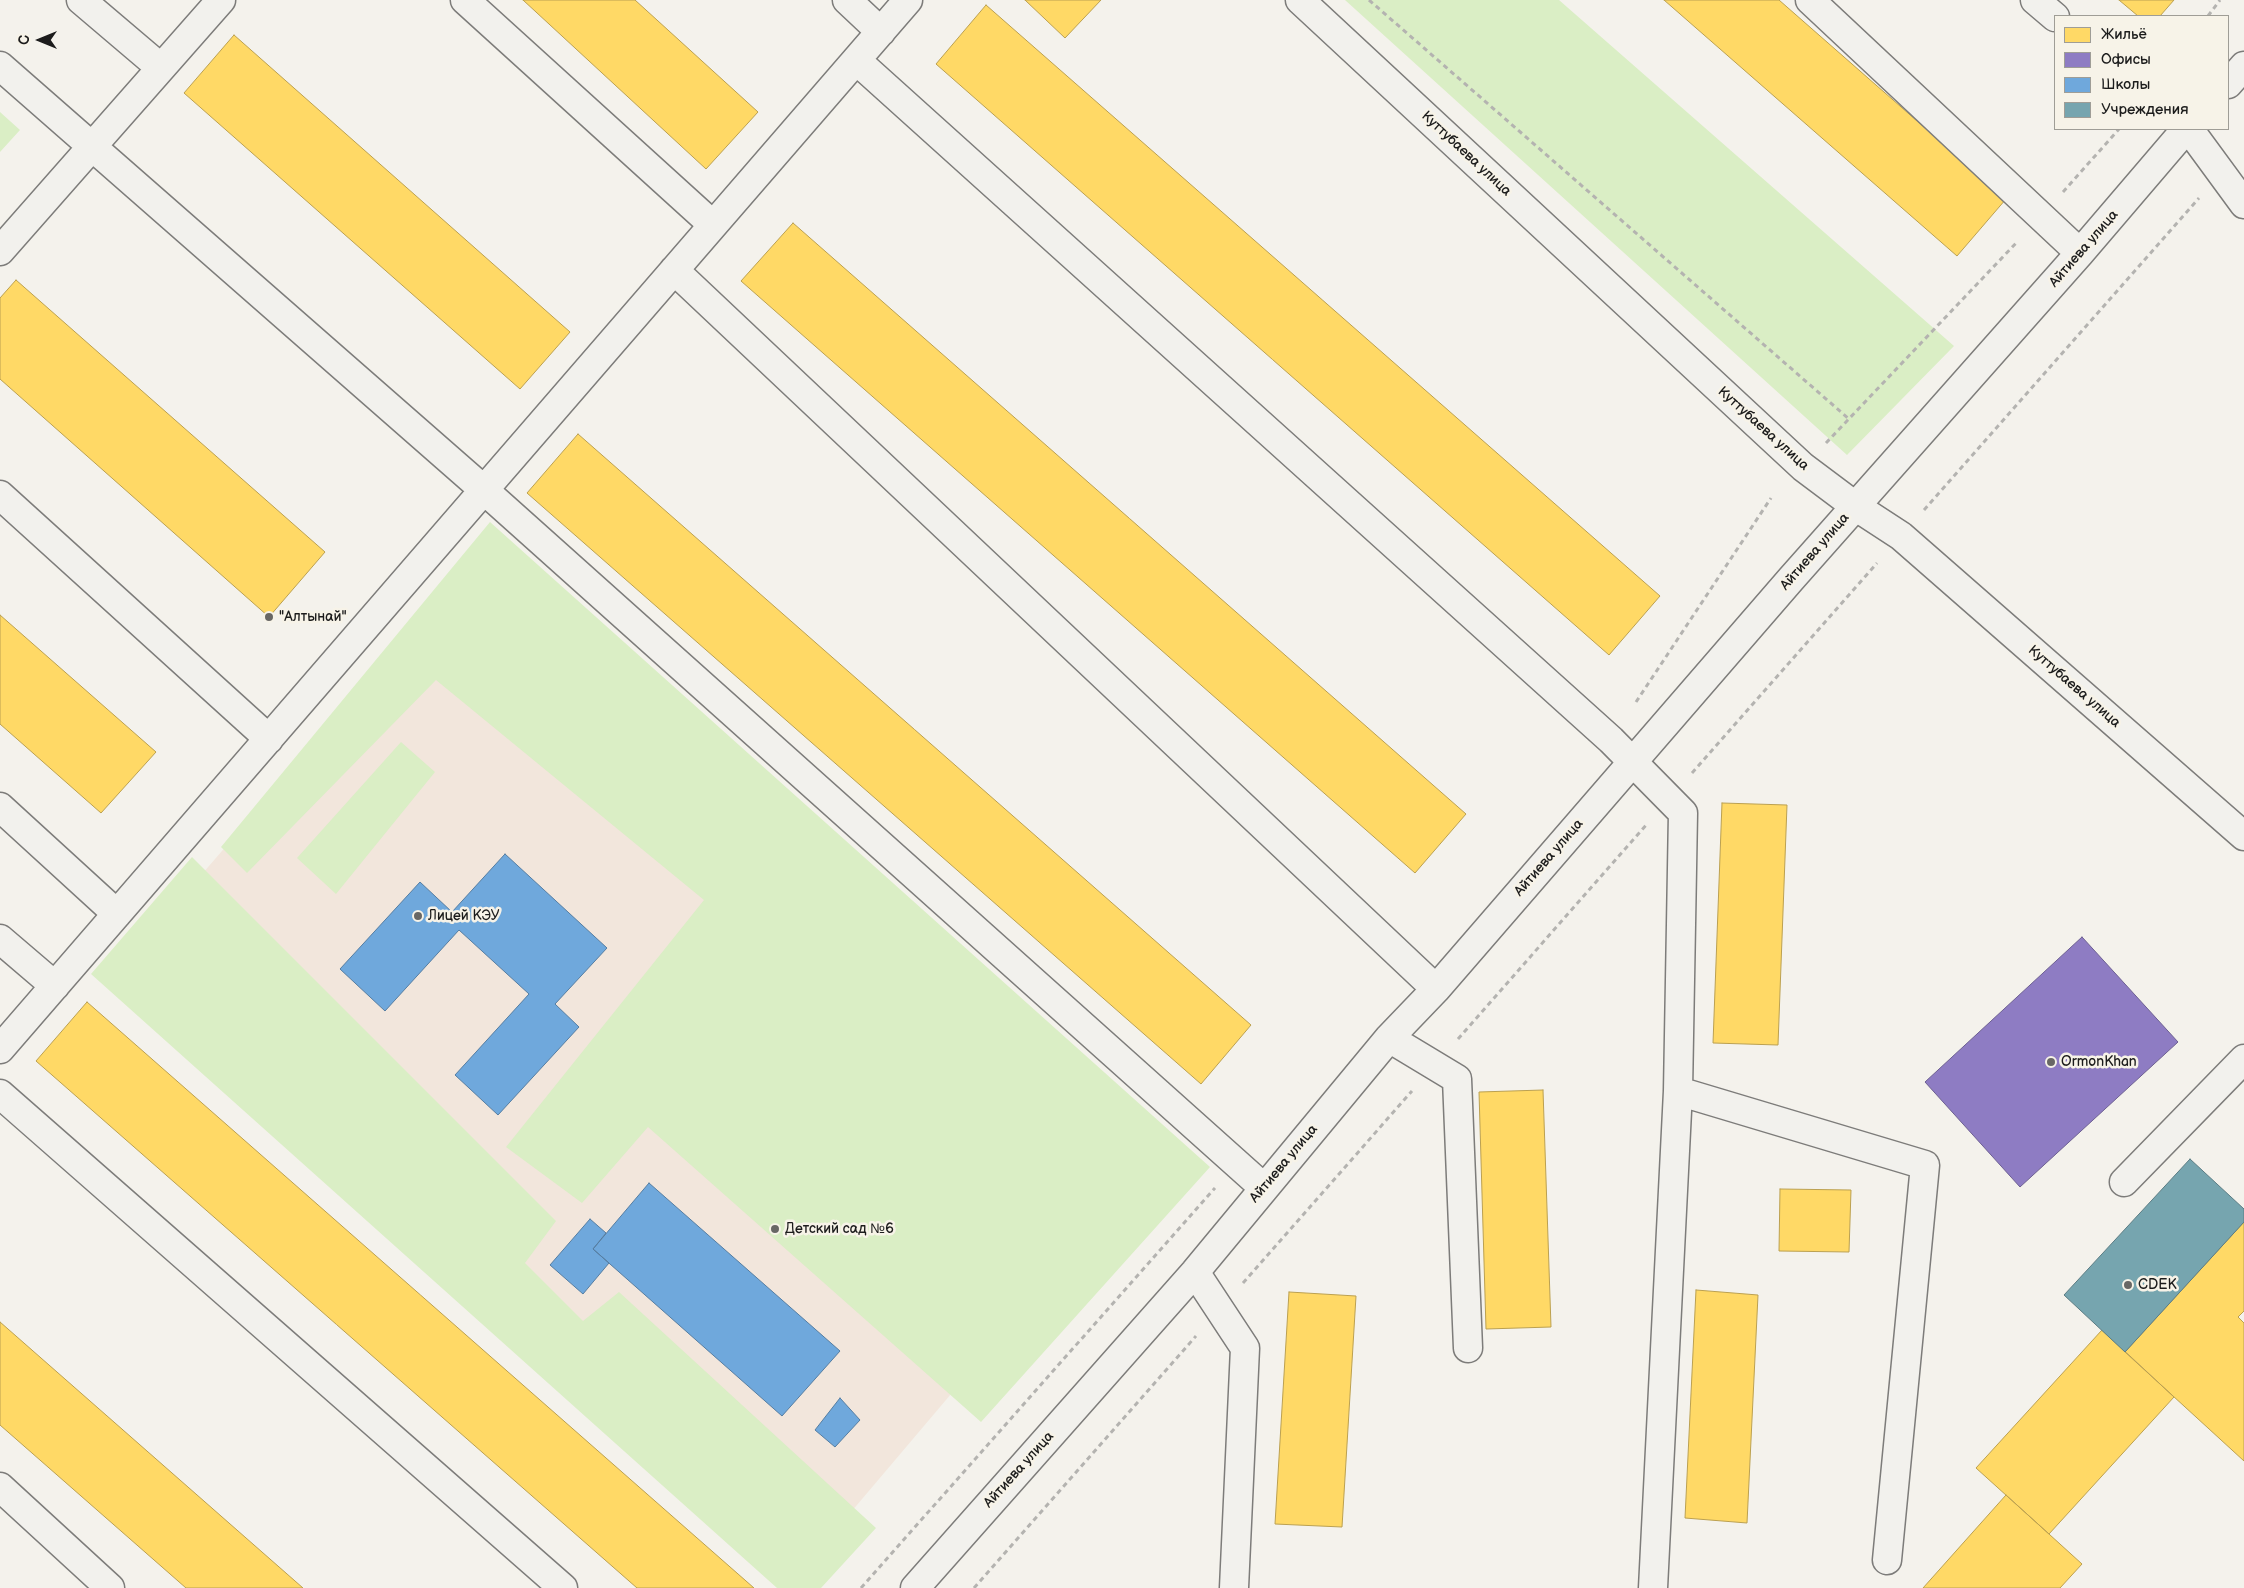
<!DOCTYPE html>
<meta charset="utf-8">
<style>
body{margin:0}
#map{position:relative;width:2244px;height:1588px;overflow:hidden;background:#f4f2ec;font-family:"Balsamiq Sans",sans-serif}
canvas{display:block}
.legend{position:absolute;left:2054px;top:15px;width:175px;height:115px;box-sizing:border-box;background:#f7f3e8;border:1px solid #9f9d96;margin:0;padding:6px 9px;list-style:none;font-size:15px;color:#1c1c1c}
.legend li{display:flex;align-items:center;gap:10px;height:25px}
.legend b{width:25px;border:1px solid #9f9d96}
.north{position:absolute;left:15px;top:15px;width:50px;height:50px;-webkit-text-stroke:4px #f7f3e8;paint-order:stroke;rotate:270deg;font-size:14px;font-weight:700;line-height:20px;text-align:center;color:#1c1c1c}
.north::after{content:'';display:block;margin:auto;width:18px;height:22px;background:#1c1c1c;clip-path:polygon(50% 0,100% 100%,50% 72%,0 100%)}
</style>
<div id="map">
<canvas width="2244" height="1588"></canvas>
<ul class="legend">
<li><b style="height:14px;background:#ffd966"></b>Жильё</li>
<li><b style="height:14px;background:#8e7cc3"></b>Офисы</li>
<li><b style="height:14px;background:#6fa8dc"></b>Школы</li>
<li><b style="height:14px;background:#76a5af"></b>Учреждения</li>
</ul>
<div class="north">С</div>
</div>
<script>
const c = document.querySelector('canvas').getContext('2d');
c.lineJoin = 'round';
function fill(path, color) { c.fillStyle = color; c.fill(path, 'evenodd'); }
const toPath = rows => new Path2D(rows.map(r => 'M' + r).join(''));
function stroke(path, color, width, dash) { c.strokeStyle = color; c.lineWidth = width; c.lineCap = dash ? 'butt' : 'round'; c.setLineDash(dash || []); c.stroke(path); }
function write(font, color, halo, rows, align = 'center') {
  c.font = font + ' "Balsamiq Sans",sans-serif'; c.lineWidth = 5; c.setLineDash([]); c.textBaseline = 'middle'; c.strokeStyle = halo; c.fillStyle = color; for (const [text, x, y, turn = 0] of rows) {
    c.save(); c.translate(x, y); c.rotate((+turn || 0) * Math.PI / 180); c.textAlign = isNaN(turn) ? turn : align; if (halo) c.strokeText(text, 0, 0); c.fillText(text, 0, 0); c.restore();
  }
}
const built = toPath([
 [403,642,1101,1217,807,1564,131,956]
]);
const green = toPath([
 [1345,0,1559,0,1954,346,1847,455],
 [0,112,20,130,0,152],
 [490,522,1210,1167,981,1422,648,1127,582,1203,506,1147,704,900,436,680,247,873,221,847],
 [401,742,435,772,336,894,297,858],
 [192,857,556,1221,525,1263,583,1321,619,1292,876,1528,821,1588,777,1588,91,974]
]);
const homes = toPath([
 [523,0,635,0,758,112,706,169,523,0],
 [1025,0,1101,0,1065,38,1025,0],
 [1664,0,1779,0,2006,199,1957,256,1664,0],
 [2119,0,2174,0,2160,16,2138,16,2119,0],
 [986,5,1660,596,1609,655,936,64,986,5],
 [234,35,570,332,520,389,184,93,234,35],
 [793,223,1466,814,1415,873,741,281,793,223],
 [16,280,325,552,269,617,0,379,0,298,16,280],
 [578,434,1251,1025,1201,1084,527,493,578,434],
 [0,615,156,752,101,813,0,724,0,615],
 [1722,803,1787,805,1778,1045,1713,1043,1722,803],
 [87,1002,754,1588,637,1588,36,1061,87,1002],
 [1543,1090,1551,1327,1486,1329,1479,1092,1543,1090],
 [1780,1189,1851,1190,1849,1252,1779,1251,1780,1189],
 [2244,1222,2244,1311,2238,1317,2244,1323,2244,1461,2125,1352,2244,1222],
 [1696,1290,1758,1295,1747,1523,1685,1518,1696,1290],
 [1289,1292,1356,1296,1342,1527,1275,1524,1289,1292],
 [0,1322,303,1588,186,1588,0,1425,0,1322],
 [2102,1330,2174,1397,2049,1534,1976,1468,2102,1330],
 [2006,1495,2082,1564,2060,1588,1923,1588,2006,1495]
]);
const offices = toPath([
 [2082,937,2178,1042,2020,1187,1925,1082,2082,937]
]);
const schools = toPath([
 [505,854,607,948,555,1004,579,1027,498,1115,455,1075,529,994,459,930,385,1011,340,969,420,882,452,912,505,854],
 [649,1183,840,1351,782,1416,593,1249,649,1183],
 [590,1219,606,1233,593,1249,609,1263,583,1294,550,1265,590,1219],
 [840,1398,860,1420,835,1447,815,1430,840,1398]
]);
const public = toPath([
 [2190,1159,2244,1209,2244,1222,2125,1352,2064,1295,2190,1159]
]);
const path = toPath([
 [1369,0,1849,419],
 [2208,16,2220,0],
 [2063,192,2119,129],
 [1826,443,2018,241],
 [1924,510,2199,198],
 [1636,702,1771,498],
 [1692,773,1877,563],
 [1458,1039,1647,824],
 [1243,1283,1412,1091],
 [861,1588,1215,1188],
 [974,1588,1196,1336]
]);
const minor = toPath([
 [81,0,161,68],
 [465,0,713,225],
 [847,0,881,32],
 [1810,0,2080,253],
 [2035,0,2055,17],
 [856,60,1611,740,1683,813,1678,1091,1653,1588],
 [0,66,484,490,1264,1188],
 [2228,84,2244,66],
 [2189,129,2244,204],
 [0,251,221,0],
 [674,270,1436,989],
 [0,495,269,739],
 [0,807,117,914],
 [0,939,55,986],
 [1389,1038,1457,1079,1468,1348],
 [0,1049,908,0],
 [1678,1091,1925,1165,1887,1560],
 [0,1094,563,1588],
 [2124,1182,2244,1059],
 [1195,1272,1245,1348,1234,1588],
 [0,1487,110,1588],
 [915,1588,1195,1272,1389,1038,1436,989,1791,579,2080,253,2186,129]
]);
const major = toPath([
 [1300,0,1803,467,1855,506,1901,536,2244,836]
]);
const markers = [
 [269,617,5,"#686765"],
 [418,916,5,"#686765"],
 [2051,1062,5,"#686765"],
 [775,1229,5,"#686765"],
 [2128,1285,5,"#686765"]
];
const streetNames = [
 ["Куттубаева улица",1466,154,43],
 ["Айтиева улица",2084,249,-49],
 ["Куттубаева улица",1763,429,42],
 ["Айтиева улица",1815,552,-49],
 ["Куттубаева улица",2074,687,41],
 ["Айтиева улица",1549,858,-49],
 ["Айтиева улица",1284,1164,-50],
 ["Айтиева улица",1019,1470,-48]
];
const poiNames = [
 ["\"Алтынай\"",279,617],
 ["Лицей КЭУ",428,916],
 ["OrmonKhan",2061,1062],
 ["Детский сад №6",785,1229],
 ["CDEK",2138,1285]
];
fill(built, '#f2e6dc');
fill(green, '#daeec5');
fill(homes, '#ffd966');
stroke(homes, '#bba050', 1);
fill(offices, '#8e7cc3');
stroke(offices, '#6c5f91', 1);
fill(schools, '#6fa8dc');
stroke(schools, '#567ea2', 1);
fill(public, '#76a5af');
stroke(public, '#5b7c83', 1);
stroke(minor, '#7d7c7a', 31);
stroke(major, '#7d7c7a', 31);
stroke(path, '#b4b3b0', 3, [5, 4]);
stroke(minor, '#f2f1ed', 28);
stroke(major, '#f2f1ed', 28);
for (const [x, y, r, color] of markers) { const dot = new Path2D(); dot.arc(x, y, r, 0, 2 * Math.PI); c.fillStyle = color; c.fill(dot); stroke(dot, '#f7f3e8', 2); }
write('14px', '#1c1c1c', '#f7f3e8', streetNames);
write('14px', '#1c1c1c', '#f7f3e8', poiNames, 'left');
</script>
